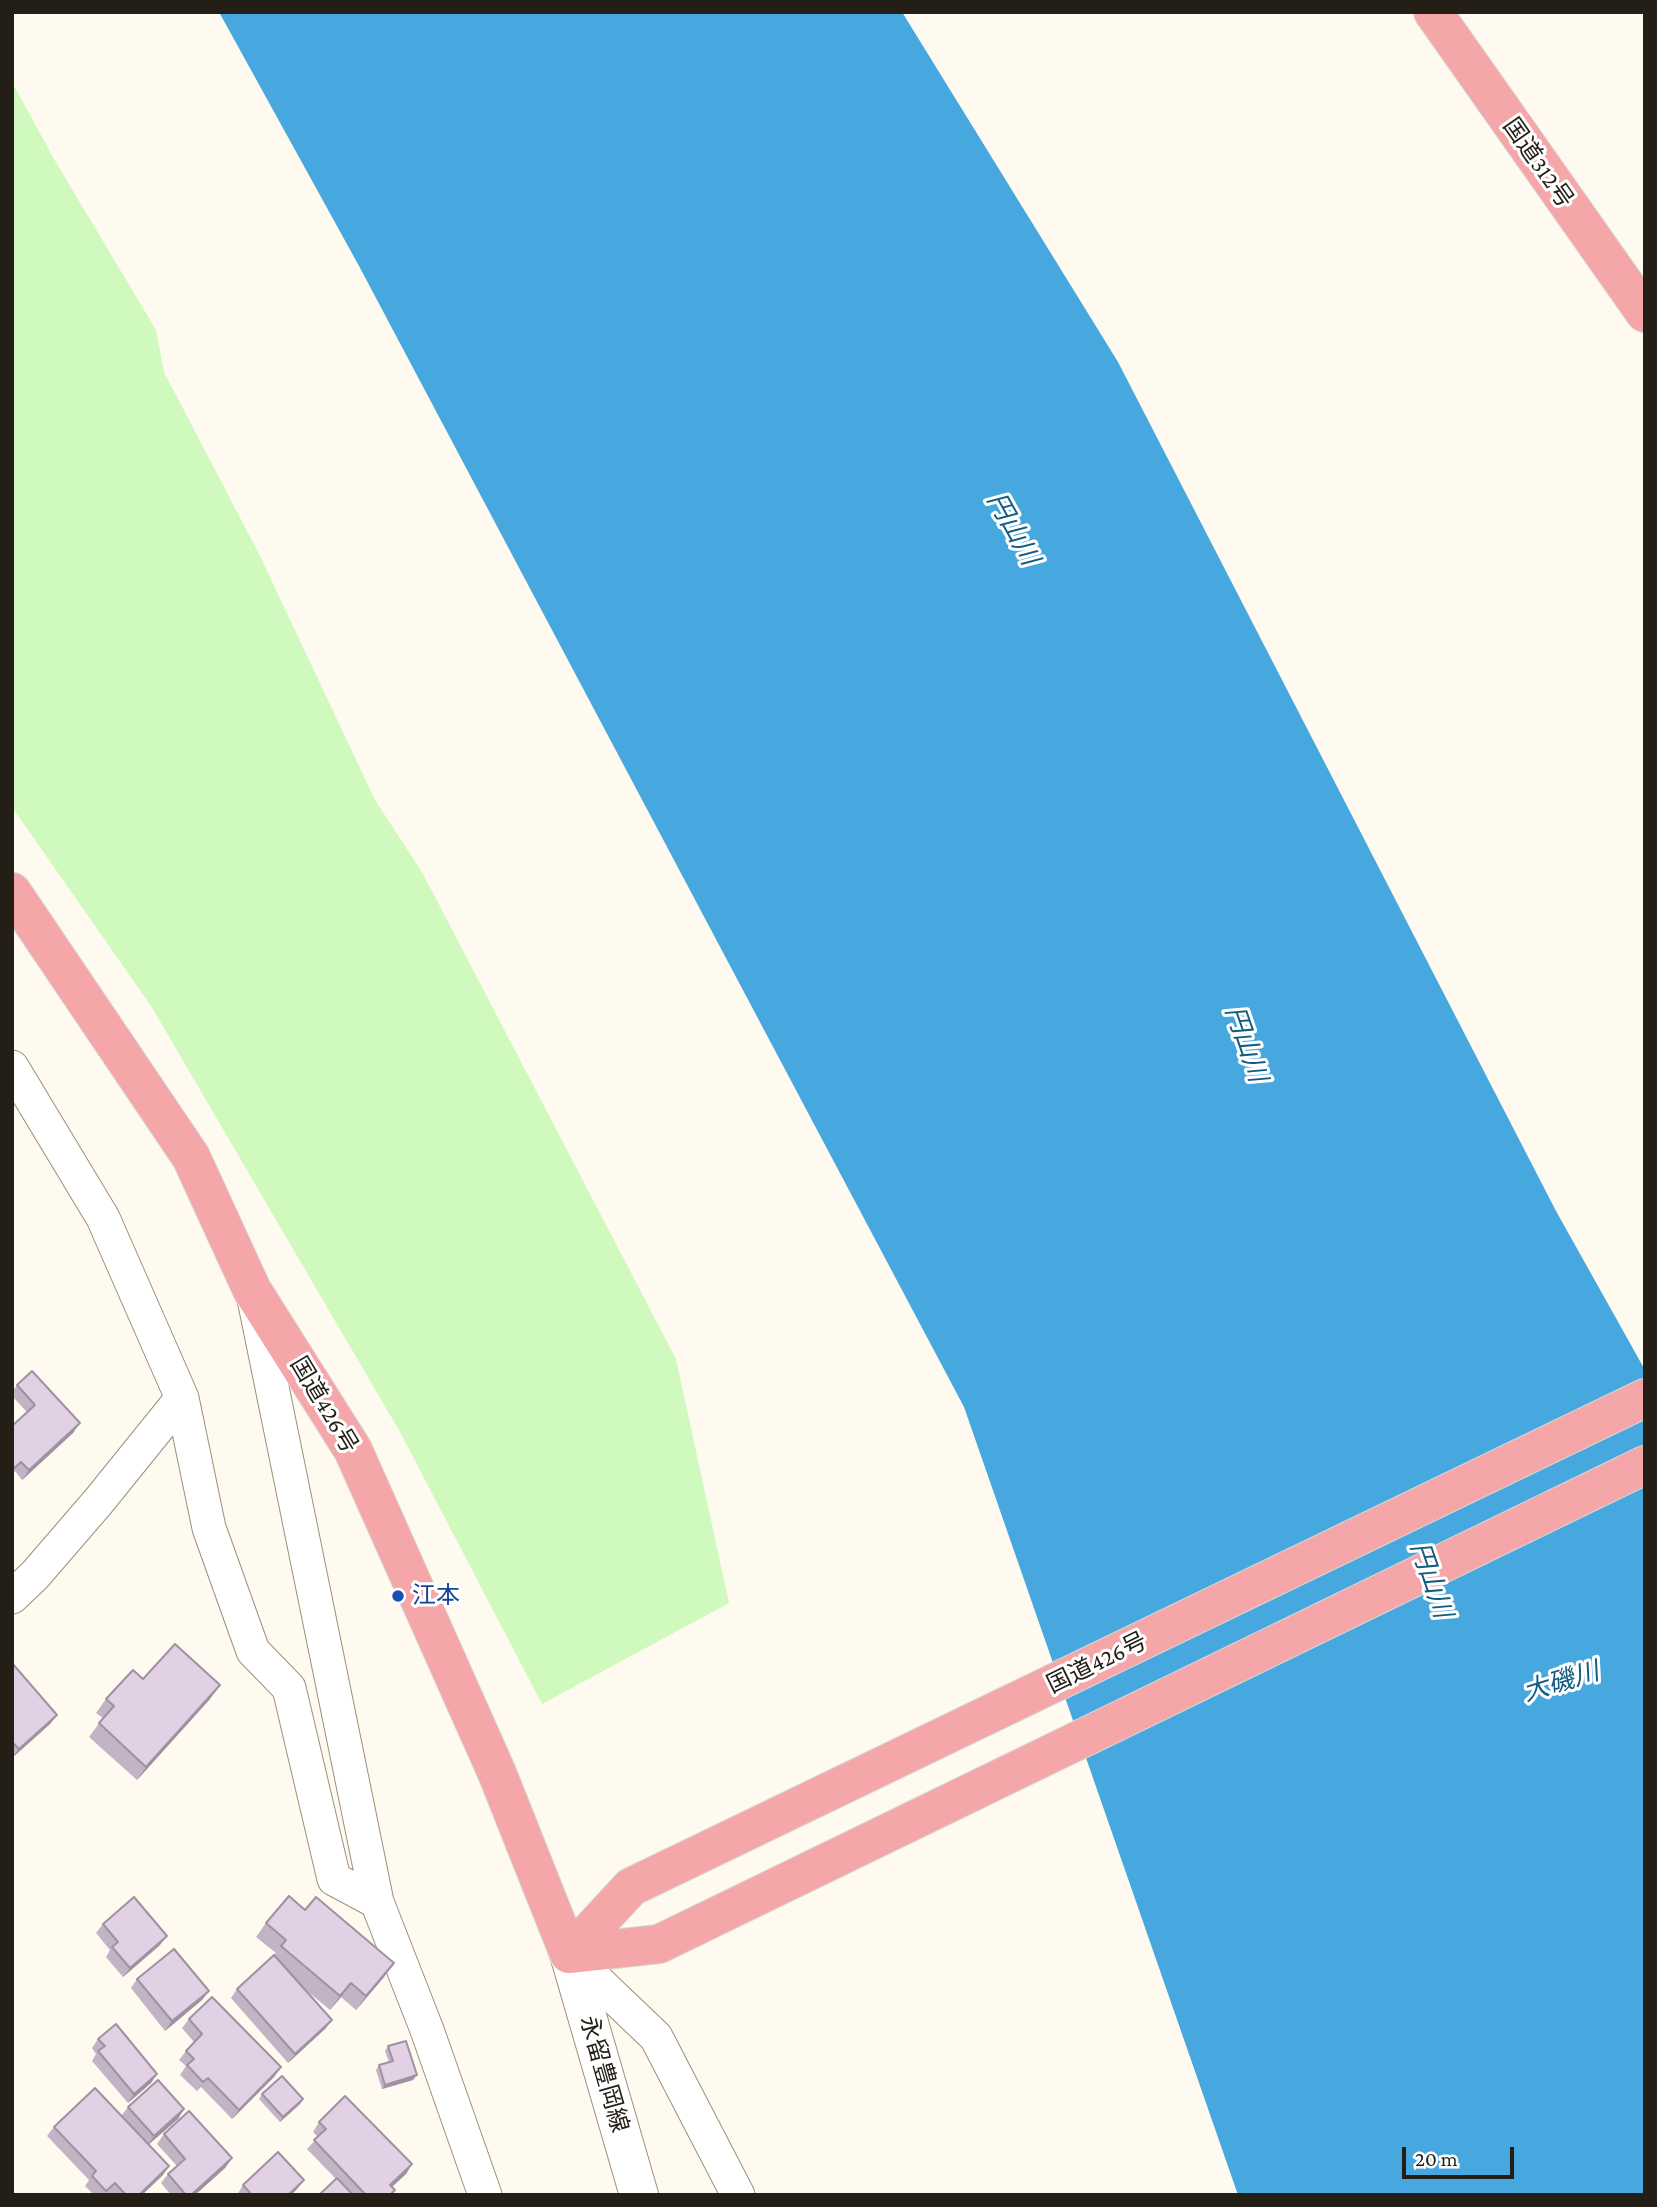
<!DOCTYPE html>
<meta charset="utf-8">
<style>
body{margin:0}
#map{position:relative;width:1657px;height:2207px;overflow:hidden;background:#fffaf0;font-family:"Crimson Pro",serif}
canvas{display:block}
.frame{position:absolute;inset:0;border:14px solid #231f16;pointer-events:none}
.scale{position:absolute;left:1402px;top:2147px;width:112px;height:32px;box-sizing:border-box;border:4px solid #231f16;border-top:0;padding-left:9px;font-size:21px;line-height:24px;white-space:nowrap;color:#231f16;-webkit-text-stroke:5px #fff;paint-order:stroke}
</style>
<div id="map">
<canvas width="1657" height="2207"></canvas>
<div class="frame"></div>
<div class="scale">20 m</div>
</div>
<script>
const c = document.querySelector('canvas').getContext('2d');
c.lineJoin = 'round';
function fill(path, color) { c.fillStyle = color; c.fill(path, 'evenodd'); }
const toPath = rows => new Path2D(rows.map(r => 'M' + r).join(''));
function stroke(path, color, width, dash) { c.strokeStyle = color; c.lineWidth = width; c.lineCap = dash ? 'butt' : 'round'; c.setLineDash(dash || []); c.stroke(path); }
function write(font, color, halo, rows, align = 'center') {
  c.font = font + ' "Crimson Pro","Noto Sans JP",serif'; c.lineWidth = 6; c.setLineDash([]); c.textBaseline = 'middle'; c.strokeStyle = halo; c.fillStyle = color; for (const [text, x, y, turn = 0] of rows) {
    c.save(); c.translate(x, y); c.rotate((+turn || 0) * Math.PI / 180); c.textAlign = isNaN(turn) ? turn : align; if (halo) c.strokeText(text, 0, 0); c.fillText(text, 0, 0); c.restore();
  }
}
const green = toPath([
 [12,82,54,159,156,330,164,372,260,556,375,800,422,872,676,1359,729,1603,542,1704,400,1432,151,1006,12,807]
]);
const water = toPath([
 [219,12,902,12,1118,362,1556,1211,1645,1370,1645,2195,1238,2195,964,1407,359,266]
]);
const street = toPath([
 [12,1067,103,1218,182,1398,209,1528,253,1651,289,1688,334,1879,377,1902],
 [254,1299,377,1902,427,2030,485,2195],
 [12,1597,35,1575,98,1502,182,1398],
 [569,1954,656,2037,738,2195]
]);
const secondary = toPath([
 [569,1954,639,2195]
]);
const highway = toPath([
 [1433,12,1645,313],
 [12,892,191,1157,252,1290,353,1450,497,1773,569,1954],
 [569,1954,631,1887,1645,1398],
 [569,1954,659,1944,1645,1465]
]);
const wall = toPath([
 [17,1385,73,1433,22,1480,15,1471,12,1474,12,1426,27,1412,12,1396,12,1392],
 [12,1663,57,1715,50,1724,12,1758],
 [143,1679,210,1699,137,1780,89,1737,103,1718,96,1713,106,1699],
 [266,1923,384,1977,356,2010,341,1997,330,2010,301,1986,332,2020,325,2029,288,2063,231,1998,237,1989,276,1953,256,1937],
 [103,1924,160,1945,123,1977,106,1957,110,1950,96,1933],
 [137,1979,209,1991,202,2000,165,2031,131,1988],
 [189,2019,281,2067,274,2077,232,2119,201,2087,197,2091,180,2075,186,2066,179,2060,186,2051,194,2042,182,2028],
 [98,2039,157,2074,151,2083,128,2103,92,2061,96,2054,92,2048],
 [388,2046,413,2080,382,2089,376,2070,379,2065,389,2062,385,2051],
 [262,2094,303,2099,300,2104,280,2122,259,2099],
 [128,2107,184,2109,178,2119,149,2144,163,2175,142,2195,110,2195,108,2193,106,2195,94,2195,85,2186,89,2180,47,2136,54,2127,122,2115],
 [319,2122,412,2164,406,2174,392,2187,395,2190,392,2195,319,2195,336,2179,307,2149,318,2137,313,2132],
 [164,2134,232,2158,225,2168,195,2195,171,2195,161,2183,168,2174,177,2166,157,2144],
 [304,2180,297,2189,291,2195,237,2195,243,2185]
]);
const shadedWall = toPath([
 [80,1423,73,1433,22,1480,29,1470],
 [220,1685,210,1699,137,1780,146,1767],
 [57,1715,50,1724,12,1758,19,1749],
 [167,1936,160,1945,123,1977,130,1968],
 [394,1963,384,1977,356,2010,366,1996],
 [351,1983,341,1997,330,2010,340,1996],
 [209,1991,202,2000,165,2031,172,2021],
 [332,2020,325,2029,288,2063,295,2054],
 [281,2067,274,2077,232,2119,239,2110],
 [157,2074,151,2083,128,2103,134,2094],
 [417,2075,413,2080,382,2089,385,2085],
 [303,2099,300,2104,280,2122,283,2117],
 [184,2109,178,2119,147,2146,154,2136],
 [232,2158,225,2168,195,2195,191,2195],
 [412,2164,406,2174,384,2194,390,2185],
 [169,2166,163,2175,142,2195,139,2195],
 [304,2180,297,2189,291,2195,288,2195]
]);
const building = toPath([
 [32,1371,80,1423,29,1470,21,1462,12,1470,12,1426,35,1405,17,1385,32,1371],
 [175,1644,220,1685,146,1767,99,1723,114,1706,106,1699,133,1670,143,1679,175,1644],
 [12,1663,57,1715,19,1749,12,1742,12,1663],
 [289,1896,305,1910,316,1897,394,1963,366,1996,351,1983,340,1996,281,1946,286,1940,266,1923,289,1896],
 [134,1897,167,1936,130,1968,112,1947,118,1942,103,1924,134,1897],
 [174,1949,209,1991,172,2021,137,1979,174,1949],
 [274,1955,332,2020,295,2054,237,1989,274,1955],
 [212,1997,281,2067,239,2110,208,2078,203,2082,187,2065,194,2059,186,2051,202,2034,189,2019,212,1997],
 [116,2024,157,2074,134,2094,98,2051,105,2046,98,2039,116,2024],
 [406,2041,417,2075,385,2085,379,2065,393,2061,388,2046,406,2041],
 [282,2076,303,2099,283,2117,262,2094,282,2076],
 [158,2080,184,2109,154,2136,128,2107,158,2080],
 [95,2088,169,2166,139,2195,126,2195,115,2183,106,2191,92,2176,96,2171,54,2127,95,2088],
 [345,2096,412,2164,390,2185,395,2190,390,2195,366,2195,314,2140,326,2129,319,2122,345,2096],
 [189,2111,232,2158,191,2195,186,2195,168,2174,185,2159,164,2134,189,2111],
 [278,2152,304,2180,288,2195,252,2195,243,2185,278,2152],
 [337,2178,353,2195,319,2195,337,2178]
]);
const markers = [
 [398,1596,7,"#1a4fb4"]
];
const streetNames = [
 ["国道312号",1538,163,55],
 ["国道426号",324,1405,59],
 ["国道426号",1097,1663,-26],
 ["永留豊岡線",604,2074,74]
];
const transitNames = [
 ["江本",412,1596]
];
const waterNames = [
 ["円山川",1013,529,61],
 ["円山川",1246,1044,71],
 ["円山川",1431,1580,71],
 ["大磯川",1561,1682,-17]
];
fill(green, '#d0f9be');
fill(water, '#47a7df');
stroke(street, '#9b917a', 35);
stroke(secondary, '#9b917a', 40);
stroke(highway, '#d7d7d5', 40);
stroke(street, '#fff', 33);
stroke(secondary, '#fff', 38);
stroke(highway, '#f4a6a9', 38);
fill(wall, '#c2b3c5');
fill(shadedWall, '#9e92a0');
fill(building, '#e2d0e5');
stroke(building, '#9e92a0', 2);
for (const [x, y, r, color] of markers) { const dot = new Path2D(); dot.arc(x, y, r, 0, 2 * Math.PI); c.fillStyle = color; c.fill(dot); stroke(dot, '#fff', 2.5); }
write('24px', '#231f16', '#fff', streetNames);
write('24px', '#164399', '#fff', transitNames, 'left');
write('italic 26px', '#135c81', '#fff', waterNames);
</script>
